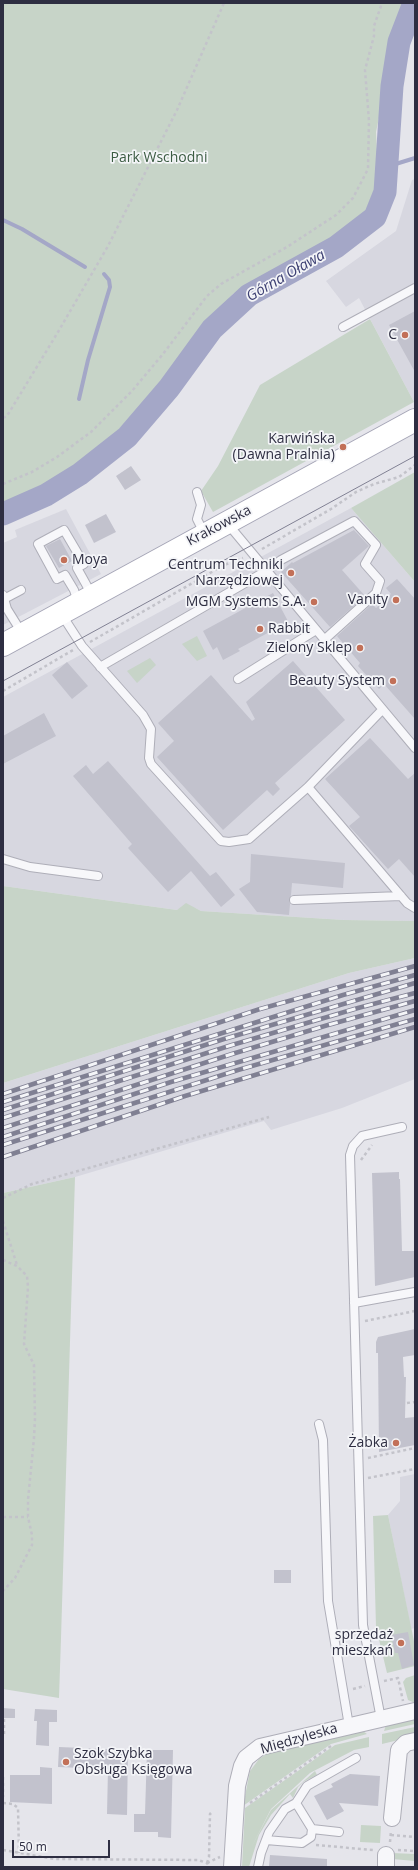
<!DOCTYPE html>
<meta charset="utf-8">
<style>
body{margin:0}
#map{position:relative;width:418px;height:1870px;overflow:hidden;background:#e5e5eb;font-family:"Open Sans",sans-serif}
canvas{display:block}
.frame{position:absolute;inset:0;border:4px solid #2e2e42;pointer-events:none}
.scale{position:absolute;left:12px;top:1840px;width:98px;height:18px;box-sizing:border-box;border:2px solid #2e2e42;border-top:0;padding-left:5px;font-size:12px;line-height:14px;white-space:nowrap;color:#2e2e42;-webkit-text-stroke:3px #f4f5f8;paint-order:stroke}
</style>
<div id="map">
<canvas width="418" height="1870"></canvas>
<div class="frame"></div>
<div class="scale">50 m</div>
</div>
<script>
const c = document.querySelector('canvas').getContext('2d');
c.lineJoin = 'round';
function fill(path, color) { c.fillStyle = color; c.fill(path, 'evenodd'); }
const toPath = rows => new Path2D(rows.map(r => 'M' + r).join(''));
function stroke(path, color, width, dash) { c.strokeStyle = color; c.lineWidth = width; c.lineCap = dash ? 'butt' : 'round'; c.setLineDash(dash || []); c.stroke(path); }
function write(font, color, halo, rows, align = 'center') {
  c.font = font + ' "Open Sans",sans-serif'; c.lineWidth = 3.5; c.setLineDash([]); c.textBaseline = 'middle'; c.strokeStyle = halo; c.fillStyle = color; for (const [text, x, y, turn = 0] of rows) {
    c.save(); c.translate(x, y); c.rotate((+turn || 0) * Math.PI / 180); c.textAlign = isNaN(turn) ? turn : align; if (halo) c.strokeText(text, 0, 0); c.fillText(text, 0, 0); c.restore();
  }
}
const built = toPath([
 [415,179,415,402,414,402,359,298,346,307,326,281,396,231,412,180],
 [351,508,415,582,415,921,344,920,201,911,195,908,177,910,3,886,3,697],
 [66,509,101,574,3,625,3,543,17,537,15,530],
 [415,958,415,1079,342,1108,271,1130,264,1121,75,1177,3,1193,3,1083,349,973],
 [415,1474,415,1628,411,1629,388,1515,400,1501,400,1477]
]);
const green = toPath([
 [3,3,403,3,376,132,378,173,376,194,360,222,233,294,196,337,172,372,108,441,59,477,25,498,3,502],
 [370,319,414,402,213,512,201,491,218,466,260,385],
 [415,472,415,582,351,508],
 [197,636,207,656,197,661,182,644],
 [150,658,156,665,137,683,127,671],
 [3,886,177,910,186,903,201,911,344,920,415,921,415,958,349,973,3,1083],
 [75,1177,61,1638,59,1698,3,1689,3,1193],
 [388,1515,415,1646,415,1666,387,1673,376,1627,373,1516],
 [415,1675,415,1703,408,1700,403,1682,406,1678],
 [415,1716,415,1724,384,1731,386,1725],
 [415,1727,415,1736,382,1744,382,1734],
 [363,1731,367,1734,331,1744,243,1806,250,1771,259,1759,265,1755,300,1743],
 [369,1737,369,1747,354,1750,310,1773,271,1809,251,1848,271,1810,315,1771,317,1775,303,1782,298,1787,293,1798,290,1794,271,1815,259,1835,249,1867,242,1867,245,1808,335,1745],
 [361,1825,381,1826,380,1843,360,1842],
 [392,1853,415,1854,415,1861,392,1859]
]);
const stream = toPath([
 [386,167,415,158],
 [3,220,22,229,85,267],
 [79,399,88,360,110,287,109,280,104,274]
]);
const river = toPath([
 [3,514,46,495,80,474,127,437,169,388,212,329,249,295,336,247,375,217,385,192,392,86,399,42,414,3]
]);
const building = toPath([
 [415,311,415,372,389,325],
 [131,466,141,480,125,490,116,476],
 [106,514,116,532,94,543,85,525],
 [354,530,369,546,342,570,365,596,330,627,281,572,292,562,293,563],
 [60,539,72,561,59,568,46,546],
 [397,579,415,599,415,719,384,684,379,689,358,666,360,663,337,636,372,604,376,608,391,594,386,588],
 [273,593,290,625,276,632,275,629,238,649,240,651,223,660,217,647,213,650,203,631],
 [293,661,345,720,275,783,280,789,273,796,267,790,223,830,157,757,174,741,158,723,211,675,252,721,255,719,246,702],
 [67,662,88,686,72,699,52,675],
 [44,713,56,736,3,764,3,736],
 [370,738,408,779,415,773,415,877,399,859,388,869,349,826,360,817,325,779],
 [108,761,210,876,216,872,235,895,221,907,191,871,168,892,128,848,132,844,73,776,86,765,93,774],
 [251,854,345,863,343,888,292,883,291,895,289,900,290,904,289,915,257,912,239,889,250,882],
 [399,1172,399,1179,400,1179,402,1251,415,1251,415,1277,375,1286,372,1173],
 [415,1329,415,1355,403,1357,404,1377,406,1377,405,1418,415,1417,415,1445,379,1452,378,1353,376,1353,376,1342,378,1337],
 [274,1570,291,1570,291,1583,274,1583],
 [408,1632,414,1665,402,1669,398,1653,395,1653,391,1635],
 [3,1708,15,1709,15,1718,3,1718],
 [35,1709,57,1710,57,1722,49,1722,49,1746,36,1745,37,1721,34,1721],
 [59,1747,128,1750,127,1815,107,1814,108,1769,58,1767],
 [147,1750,173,1750,171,1838,158,1837,158,1832,134,1832,134,1814,145,1814],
 [40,1767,52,1768,52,1804,10,1802,10,1775,40,1775],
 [350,1774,380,1776,378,1806,339,1803,344,1811,327,1820,314,1796,333,1787,331,1784],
 [270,1855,327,1859,327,1867,269,1867]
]);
const path = toPath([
 [3,418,7,416,58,332,108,246,177,110,224,3],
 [3,484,32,472,57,457,91,432,132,391,163,354,207,296,221,284,287,247,336,215,353,198,368,169,369,121,365,70,374,36,374,26,382,3],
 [262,549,331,509,356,492,374,484,399,477,415,465],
 [90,642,224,565,243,558],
 [3,691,73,650],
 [361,1160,372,1145],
 [3,1198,32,1184,269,1117],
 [3,1221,17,1265],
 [3,1260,17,1266,27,1276,28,1287,24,1344,34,1365,35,1418,34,1438,28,1500,28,1517,32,1535,32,1545,15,1578,3,1591],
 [365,1321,415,1311],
 [407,1403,415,1402],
 [368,1458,415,1448],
 [368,1478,415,1469],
 [3,1517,28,1517],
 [384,1681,398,1678,403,1701],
 [353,1689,365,1686],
 [4,1734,4,1719],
 [3,1777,3,1797],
 [3,1803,13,1804,18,1808,19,1853],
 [250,1803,331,1746],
 [391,1835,415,1837],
 [390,1842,391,1831],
 [316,1845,373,1850],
 [3,1850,55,1859,198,1860,207,1863,209,1867],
 [398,1850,415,1851],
 [207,1863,209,1857,210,1814,211,1813],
 [207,1863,220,1857]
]);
const lane = toPath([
 [343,327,415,288],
 [197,492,201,505,197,519,204,533],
 [227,523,415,748],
 [3,595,7,609,22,633],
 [4,599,21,590],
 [78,602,74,590,65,575,57,579,38,544,64,530,84,564,77,568,92,595],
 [62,615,82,646,143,715,151,729,149,758,151,764,221,841,229,842,249,839,308,787,382,710],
 [100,667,266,571,281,560,354,521,376,545,365,564,380,581,376,593,324,640],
 [238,679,316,630],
 [308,787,407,903,415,908],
 [3,859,30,867,98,876],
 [294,900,401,896],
 [354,1303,415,1292],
 [319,1424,323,1440,328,1601,349,1726],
 [381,1719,363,1625,350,1155,353,1146,362,1136,402,1127],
 [296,1803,307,1786,356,1758],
 [312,1829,339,1832],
 [258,1867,261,1853,269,1832,285,1809,296,1803,312,1829,311,1837,302,1843,266,1840]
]);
const street = toPath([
 [392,1818,399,1750,406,1743,415,1741],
 [232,1867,237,1786,242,1766,246,1758,260,1747,273,1744,415,1711],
 [386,1867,386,1855]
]);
const primary = toPath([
 [3,645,415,420]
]);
const tram = toPath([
 [3,681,415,456]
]);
const rail = toPath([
 [3,1094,260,1009,415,966],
 [3,1102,343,995,415,975],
 [3,1110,224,1039,415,983],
 [3,1118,232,1045,358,1008,415,993],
 [3,1128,232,1054,328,1025,415,1001],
 [3,1137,171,1082,415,1010],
 [3,1145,238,1070,415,1019],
 [3,1157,185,1096,415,1027]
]);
const markers = [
 [405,335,4,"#c27058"],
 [343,447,4,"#c27058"],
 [64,560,4,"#c27058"],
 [291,573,4,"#c27058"],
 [396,600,4,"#c27058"],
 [314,602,4,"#c27058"],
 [260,629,4,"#c27058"],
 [360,648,4,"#c27058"],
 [393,681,4,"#c27058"],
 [396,1443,4,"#c27058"],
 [401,1643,4,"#c27058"],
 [66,1762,4,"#c27058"]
];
const parkNames = [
 ["Park Wschodni",159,158]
];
const poiNames = [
 ["C",397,335],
 ["Karwińska",335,439],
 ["(Dawna Pralnia)",335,455],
 ["Moya",72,560,"left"],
 ["Centrum Techniki",283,565],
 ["Narzędziowej",283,581],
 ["Vanity",388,600],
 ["MGM Systems S.A.",306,602],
 ["Rabbit",268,629,"left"],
 ["Zielony Sklep",352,648],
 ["Beauty System",385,681],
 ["Żabka",388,1443],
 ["sprzedaż",393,1635],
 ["mieszkań",393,1651],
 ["Szok Szybka",74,1754,"left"],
 ["Obsługa Księgowa",74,1770,"left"]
];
const streetNames = [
 ["Krakowska",219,526,-28],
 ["Międzyleska",299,1739,-16]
];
const waterNames = [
 ["Górna Oława",286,276,-30]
];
fill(built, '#d7d7e0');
fill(green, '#c7d4c8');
stroke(stream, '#a4a7c7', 4);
stroke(river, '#a4a7c7', 23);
fill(building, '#c2c2cd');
stroke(lane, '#aeaeb8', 10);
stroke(street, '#aeaeb8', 18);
stroke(primary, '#a5a5b6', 24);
stroke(path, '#c3c3ca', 2.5, [3, 3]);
stroke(lane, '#f7f7fa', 8);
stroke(street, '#f7f7fa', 16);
stroke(primary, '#fff', 22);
stroke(tram, '#808093', 1);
stroke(rail, '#808093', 4.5);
stroke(rail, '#f4f5f8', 3, [9]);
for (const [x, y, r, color] of markers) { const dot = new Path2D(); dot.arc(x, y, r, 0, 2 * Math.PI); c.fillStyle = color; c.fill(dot); stroke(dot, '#f4f5f8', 1.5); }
write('14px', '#3c5c43', '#f4f5f8', parkNames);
write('14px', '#2e2e42', '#f4f5f8', poiNames, 'right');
write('14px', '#2e2e42', '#f4f5f8', streetNames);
write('italic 15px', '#3c3f72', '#f4f5f8', waterNames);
</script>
